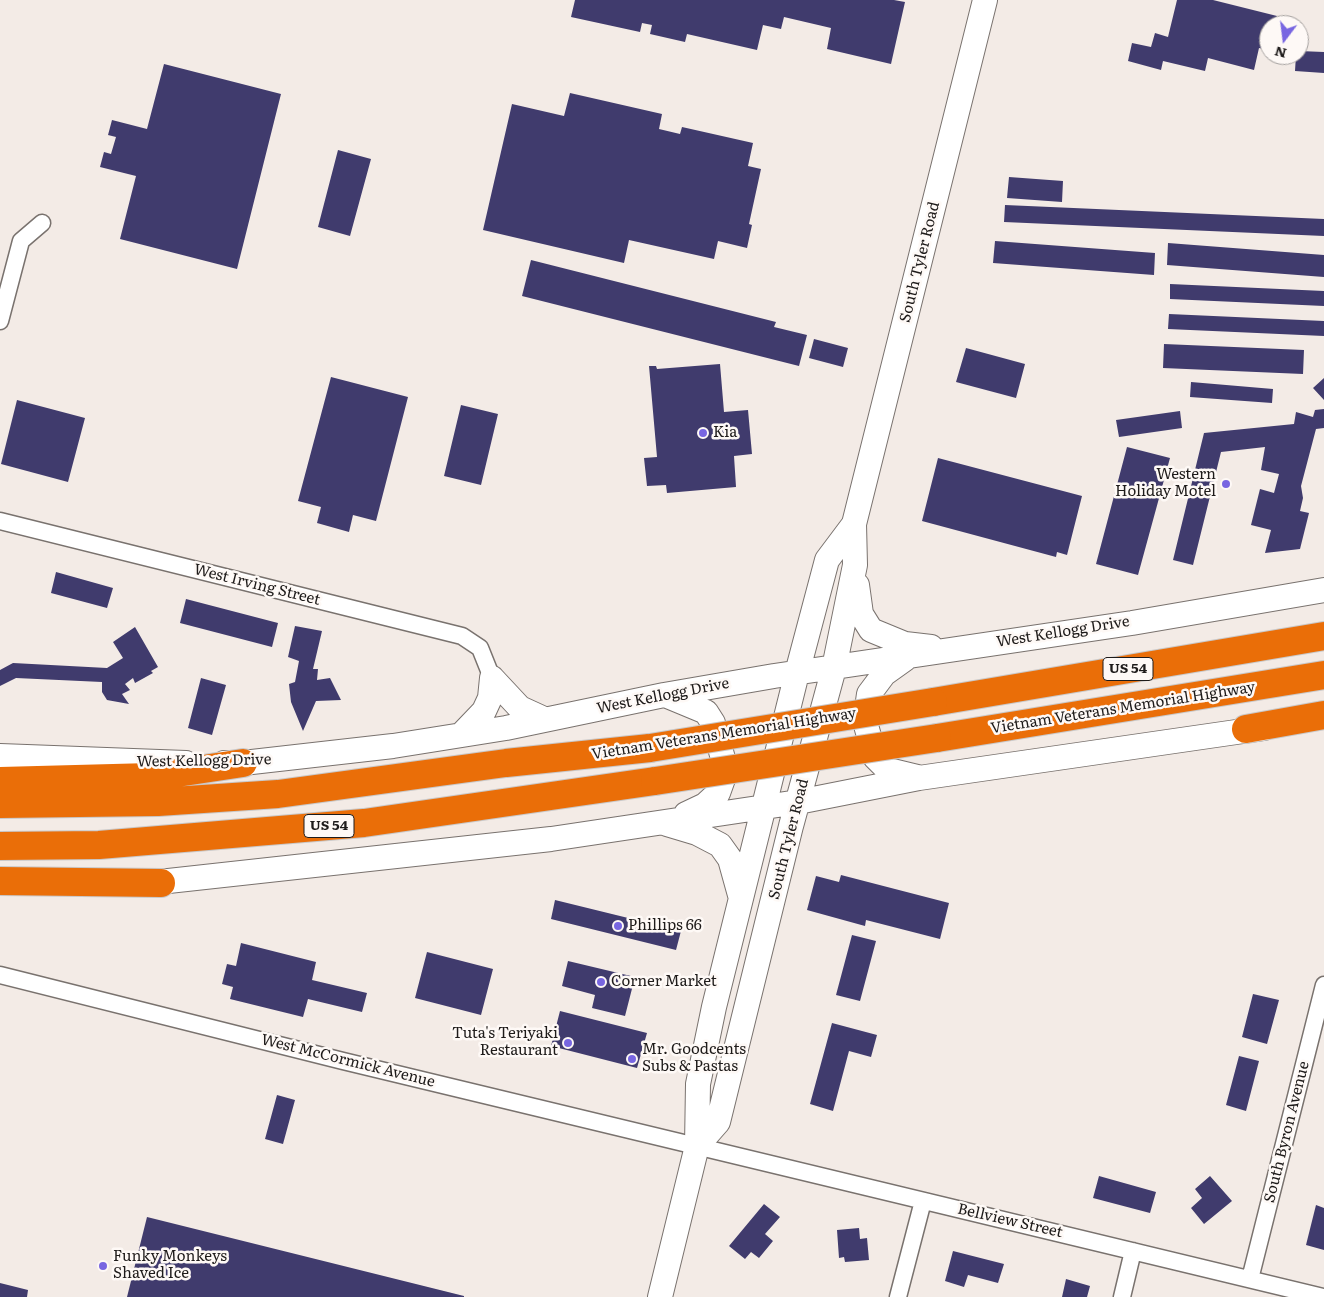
<!DOCTYPE html>
<style>
body{margin:0}
#map{position:relative;width:1324px;height:1297px;overflow:hidden;background:#f3ebe6;font-family:Literata,serif}
canvas{display:block}
.north{position:absolute;left:1259px;top:15px;width:50px;height:50px;box-sizing:border-box;background:#fef9f6;border:1px solid #a4a09e;border-radius:50%;rotate:195deg;font-size:14px;font-weight:700;line-height:20px;text-align:center;color:#1e1b1a}
.north::after{content:'';display:block;margin:auto;width:18px;height:22px;background:#7866e1;clip-path:polygon(50% 0,100% 100%,50% 72%,0 100%)}
</style>
<div id="map">
<canvas width="1324" height="1297"></canvas>
<div class="north">N</div>
</div>
<script>
const c = document.querySelector('canvas').getContext('2d');
c.lineJoin = 'round';
function fill(path, color) { c.fillStyle = color; c.fill(path, 'evenodd'); }
const toPath = rows => new Path2D(rows.map(r => 'M' + r).join(''));
function stroke(path, color, width, dash) { c.strokeStyle = color; c.lineWidth = width; c.lineCap = dash ? 'butt' : 'round'; c.setLineDash(dash || []); c.stroke(path); }
function write(font, color, halo, rows, align = 'center') {
  c.font = font + ' Literata,serif'; c.lineWidth = 5; c.setLineDash([]); c.textBaseline = 'middle'; c.strokeStyle = halo; c.fillStyle = color; for (const [text, x, y, turn = 0] of rows) {
    c.save(); c.translate(x, y); c.rotate((+turn || 0) * Math.PI / 180); c.textAlign = isNaN(turn) ? turn : align; if (halo) c.strokeText(text, 0, 0); c.fillText(text, 0, 0); c.restore();
  }
}
const building = toPath([
 [575,0,894,0,905,2,891,64,827,49,831,28,784,17,781,29,763,25,757,50,687,34,685,42,650,34,652,25,642,23,640,32,571,17],
 [1177,0,1213,0,1277,16,1275,25,1269,25,1269,50,1259,48,1254,70,1208,58,1205,71,1163,61,1161,70,1128,61,1132,43,1151,47,1155,33,1168,37],
 [1299,51,1324,52,1324,73,1295,71,1296,55,1299,55],
 [164,64,281,94,237,269,120,239,136,176,100,167,104,152,111,154,116,137,108,135,112,120,147,129],
 [570,93,662,114,659,129,680,134,682,127,753,143,748,166,761,169,749,224,752,225,747,248,718,241,714,259,629,240,624,263,483,230,512,104,564,116],
 [338,150,371,159,350,236,318,227],
 [1009,177,1063,181,1062,202,1007,198],
 [1005,205,1324,219,1324,236,1004,222],
 [995,241,1155,253,1154,275,993,263],
 [1168,243,1324,255,1324,277,1167,265],
 [531,260,776,322,774,327,807,335,799,366,522,296],
 [1170,284,1324,291,1324,306,1170,299],
 [1169,314,1324,321,1324,336,1168,329],
 [814,339,848,348,843,367,809,358],
 [1164,344,1304,350,1303,374,1163,368],
 [966,348,1025,364,1016,398,956,382],
 [720,364,724,412,748,410,752,454,734,456,736,487,667,493,666,485,647,486,644,458,657,457,649,366,656,366,657,369],
 [331,377,408,397,376,521,353,515,349,532,317,523,321,507,298,501],
 [1324,378,1324,400,1313,388],
 [1191,382,1273,389,1272,403,1190,397],
 [17,400,85,418,68,482,1,464],
 [461,405,498,414,481,485,444,476],
 [1324,409,1324,428,1316,429,1301,486,1303,498,1300,511,1309,513,1300,549,1265,553,1271,530,1251,525,1260,489,1274,493,1279,474,1261,470,1265,447,1221,452,1193,565,1173,560,1204,433,1294,424,1296,412,1313,417,1315,410],
 [1180,411,1182,428,1119,437,1116,420],
 [1127,447,1170,458,1138,575,1096,564],
 [938,458,1082,496,1067,555,1057,552,1056,557,922,521],
 [56,572,113,588,107,608,51,593],
 [186,599,278,623,272,647,180,623],
 [295,626,322,631,313,669,318,669,317,680,330,678,341,700,316,701,303,731,291,702,289,684,295,682,299,661,288,657],
 [135,627,158,667,151,671,153,673,135,683,133,678,125,684,130,690,122,694,129,704,107,700,102,692,102,682,16,678,0,686,0,670,13,663,107,668,123,658,113,642],
 [201,678,226,685,212,735,188,728],
 [841,875,949,903,940,939,866,920,865,926,807,910,816,876,839,882],
 [555,900,681,931,676,950,551,919],
 [852,935,876,941,860,1001,836,995],
 [241,943,316,962,312,980,367,993,362,1012,308,999,303,1017,230,999,233,987,222,984,227,964,236,966],
 [427,952,493,969,481,1015,415,998],
 [568,961,635,977,625,1016,592,1008,595,995,562,986],
 [1253,994,1279,1000,1267,1044,1242,1037],
 [560,1011,647,1033,637,1068,551,1046],
 [832,1023,877,1035,871,1057,849,1051,833,1111,810,1104],
 [1239,1056,1259,1061,1246,1111,1226,1105],
 [277,1095,295,1100,283,1144,265,1139],
 [1099,1176,1156,1192,1150,1213,1093,1198],
 [1210,1176,1232,1201,1204,1224,1191,1208,1202,1198,1195,1189],
 [764,1204,780,1217,765,1234,773,1241,759,1258,751,1252,745,1259,729,1246],
 [1316,1205,1324,1208,1324,1250,1306,1245],
 [147,1217,464,1296,464,1297,127,1297],
 [859,1228,860,1239,867,1238,869,1260,845,1262,844,1257,839,1258,837,1230],
 [953,1251,1004,1264,998,1283,968,1275,964,1287,945,1281],
 [1066,1279,1090,1286,1087,1297,1062,1297],
 [0,1283,28,1290,27,1297,0,1297]
]);
const street = toPath([
 [0,321,21,241,42,223],
 [0,521,462,636,480,648,492,678],
 [0,975,343,1061,1323,1297],
 [1250,1279,1324,985],
 [898,1297,923,1201],
 [1122,1297,1133,1251]
]);
const secondary = toPath([
 [857,585,861,614,871,630,905,644,931,647],
 [905,659,884,674,869,694,865,722,875,757,888,770,917,777],
 [492,678,520,708,544,719],
 [665,695,706,712,713,723,724,762,723,779,718,793,705,805,686,814],
 [461,735,484,711,490,698,492,678],
 [0,756,186,763],
 [224,763,243,763,393,746,506,728,664,695,774,676,1132,623,1324,590],
 [667,824,697,833,720,845,730,859,740,895],
 [141,884,551,839,798,802,919,778,1264,728],
 [697,1146,718,1122,791,826,834,668,855,565,854,524,985,0],
 [660,1297,697,1146,698,1084,714,1007,797,673,827,560,854,524]
]);
const highway = toPath([
 [933,702,1324,636],
 [1246,729,1324,715],
 [937,738,1324,675],
 [0,781,151,777,243,763],
 [0,804,158,802,278,794,506,763,650,748],
 [0,846,99,845,364,823,655,781],
 [0,881,161,883]
]);
const highwayBridge = toPath([
 [650,748,933,702],
 [655,781,937,738]
]);
const markers = [
 [703,433,5,"#7866e1"],
 [1226,484,5,"#7866e1"],
 [618,926,5,"#7866e1"],
 [601,982,5,"#7866e1"],
 [568,1043,5,"#7866e1"],
 [632,1059,5,"#7866e1"],
 [103,1266,5,"#7866e1"]
];
const shields = [
 [1128,669,50],
 [329,826,50]
];
const shieldNames = [
 ["US 54",1128,669],
 ["US 54",329,826]
];
const streetNames = [
 ["South Tyler Road",920,262,-76],
 ["West Irving Street",257,585,14],
 ["West Kellogg Drive",1063,632,-9],
 ["West Kellogg Drive",663,696,-11],
 ["Vietnam Veterans Memorial Highway",1123,708,-9],
 ["Vietnam Veterans Memorial Highway",724,734,-9],
 ["West Kellogg Drive",204,761,-1],
 ["South Tyler Road",789,839,-76],
 ["West McCormick Avenue",348,1061,14],
 ["South Byron Avenue",1287,1132,-76],
 ["Bellview Street",1010,1221,13]
];
const poiNames = [
 ["Kia",713,433],
 ["Western",1216,475,"right"],
 ["Holiday Motel",1216,492,"right"],
 ["Phillips 66",628,926],
 ["Corner Market",611,982],
 ["Tuta's Teriyaki",558,1034,"right"],
 ["Restaurant",558,1051,"right"],
 ["Mr. Goodcents",642,1050],
 ["Subs & Pastas",642,1067],
 ["Funky Monkeys",113,1257],
 ["Shaved Ice",113,1274]
];
fill(building, '#403b6d');
stroke(street, '#79726e', 19);
stroke(secondary, '#79726e', 26);
stroke(highway, '#c9c8c8', 30);
stroke(street, '#fff', 16);
stroke(secondary, '#fff', 24);
stroke(highway, '#ea6e08', 28);
stroke(highwayBridge, '#c9c8c8', 30, []);
stroke(highwayBridge, '#ea6e08', 28);
for (const [x, y, r, color] of markers) { const dot = new Path2D(); dot.arc(x, y, r, 0, 2 * Math.PI); c.fillStyle = color; c.fill(dot); stroke(dot, '#fef9f6', 2); }
for (const [x, y, w] of shields) { const box = new Path2D(); box.roundRect(x - w / 2, y - 11.5, w, 23, 4); c.fillStyle = '#fef9f6'; c.fill(box); stroke(box, '#1e1b1a', 1); }
write('bold 14px', '#1e1b1a', null, shieldNames);
write('15px', '#1e1b1a', '#fef9f6', streetNames);
write('15px', '#1e1b1a', '#fef9f6', poiNames, 'left');
</script>
